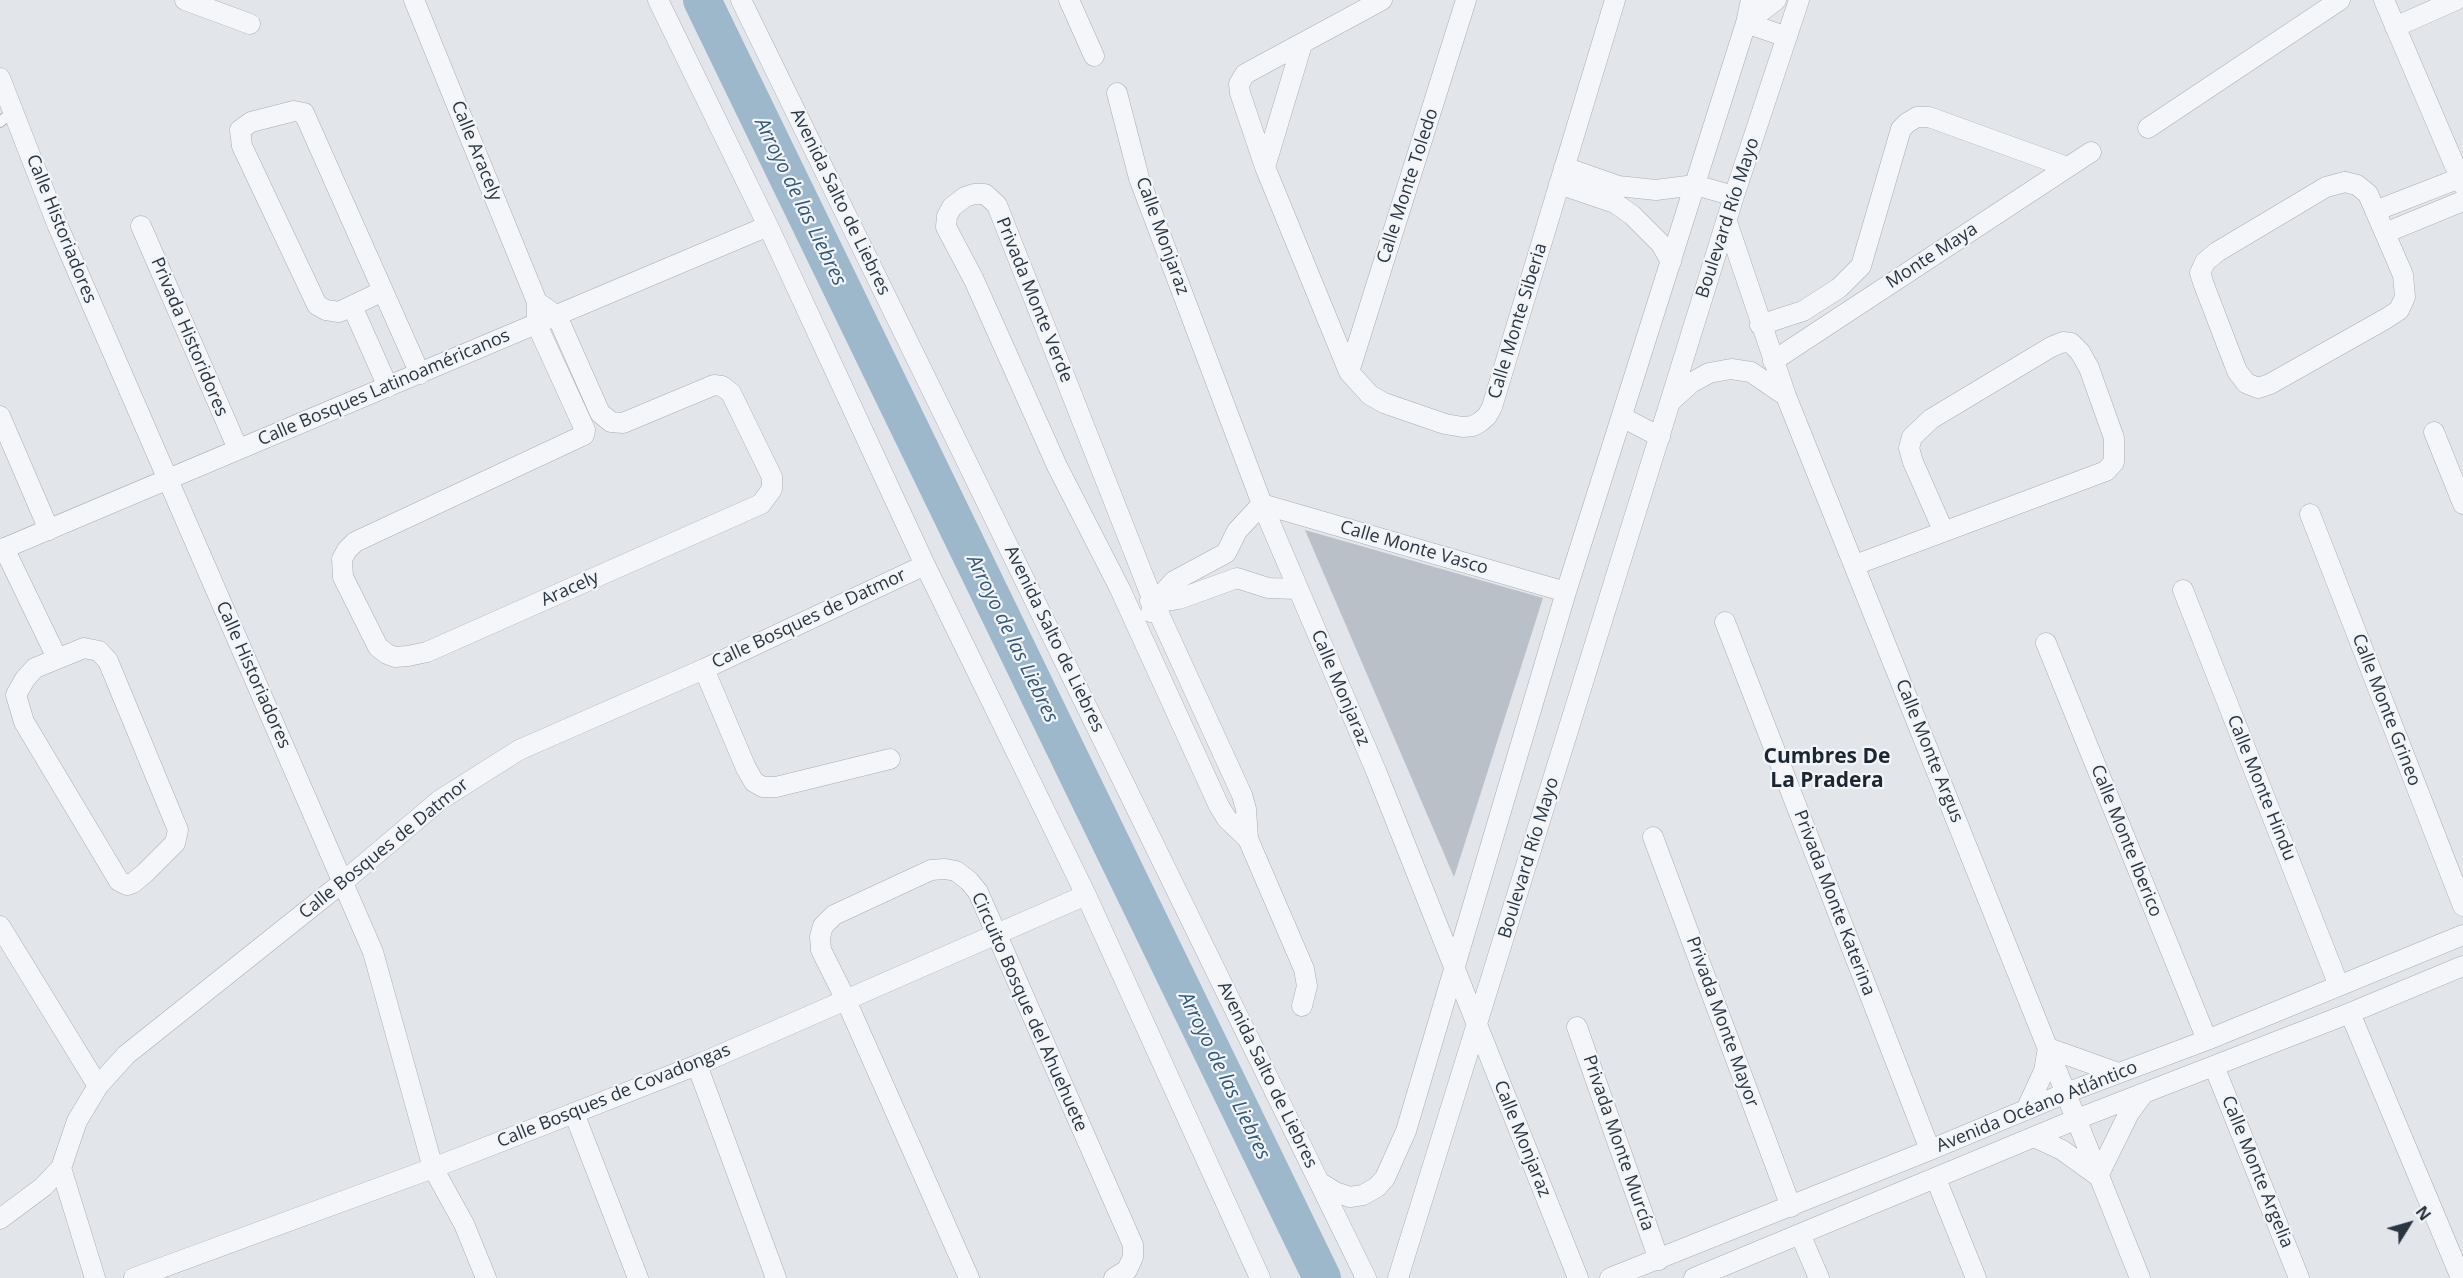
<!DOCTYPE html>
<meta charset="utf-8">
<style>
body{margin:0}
#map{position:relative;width:2463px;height:1278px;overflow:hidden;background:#e2e6ea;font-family:"Open Sans",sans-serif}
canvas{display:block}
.north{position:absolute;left:2379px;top:1194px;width:60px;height:60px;-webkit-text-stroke:4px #f2f5f8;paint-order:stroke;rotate:53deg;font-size:16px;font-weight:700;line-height:24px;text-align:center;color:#2a3543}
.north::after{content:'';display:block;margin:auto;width:21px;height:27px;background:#2a3543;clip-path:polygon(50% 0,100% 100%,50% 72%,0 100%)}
</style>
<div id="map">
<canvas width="2463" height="1278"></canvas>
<div class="north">N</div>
</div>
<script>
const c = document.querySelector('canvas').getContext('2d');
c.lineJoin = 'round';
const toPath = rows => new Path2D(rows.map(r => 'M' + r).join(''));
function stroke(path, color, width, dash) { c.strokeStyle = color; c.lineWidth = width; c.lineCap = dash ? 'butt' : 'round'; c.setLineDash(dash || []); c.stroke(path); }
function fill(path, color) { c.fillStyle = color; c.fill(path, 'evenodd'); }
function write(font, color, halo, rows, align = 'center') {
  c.font = font + ' "Open Sans",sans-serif'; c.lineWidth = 4.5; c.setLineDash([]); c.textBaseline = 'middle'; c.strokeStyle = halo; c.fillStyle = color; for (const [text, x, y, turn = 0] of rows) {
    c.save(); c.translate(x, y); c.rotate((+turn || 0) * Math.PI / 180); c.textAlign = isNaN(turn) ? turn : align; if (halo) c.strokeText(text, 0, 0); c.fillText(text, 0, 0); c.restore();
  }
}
const river = toPath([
 [702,0,1322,1278]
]);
const building = toPath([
 [1305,530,1543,598,1454,877]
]);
const service = toPath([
 [0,122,13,111]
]);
const minor = toPath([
 [185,0,250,24],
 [414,0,537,302,537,325,585,430,584,435,355,542,347,550,342,559,343,577,378,647,387,654,395,657,408,656,427,652,761,504,772,489,772,477,731,393,722,386,714,385,623,423,611,422,600,413,557,316,537,302],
 [658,0,768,226,925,565,1086,895,1260,1278],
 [741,0,1366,1278],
 [1069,0,1094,56],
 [1382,0,1245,74,1239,84,1240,93,1265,167,1349,372,1370,395,1384,403,1445,424,1463,427,1473,426,1480,422,1487,416,1492,407,1615,0],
 [1751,0,1746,23,1787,37],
 [2384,0,2463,185],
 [2395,27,2456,0],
 [0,78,57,224,373,952,433,1168,464,1224,486,1278],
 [1117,93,1139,178,1262,504,1376,771,1578,1278],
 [2148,128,2340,0],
 [1265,167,1302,44],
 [1564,167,1618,186,1656,190,1695,185,1734,196],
 [2345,182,2357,185,2368,194,2403,275,2405,297,2399,310,2387,318,2270,384,2258,388,2246,383,2237,371,2204,285,2200,273,2205,262,2217,252,2326,187,2345,182],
 [1559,184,1615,203,1632,215,1661,244,1671,262],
 [2375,211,2460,178],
 [1727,222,1786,396,2140,1278],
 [141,226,238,449],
 [2385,233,2463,201],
 [383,291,339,312,326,310,317,305,242,146,240,130,251,122,294,111,304,113,420,374],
 [352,306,388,387],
 [1760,325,1803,311,1839,288,1861,266,1901,129,1907,123,1917,117,1929,117,2067,167],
 [1773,361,2091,152],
 [1349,372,1466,0],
 [1671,401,1691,383,1709,373,1731,369,1751,372,1786,396],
 [0,416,49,530],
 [1622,417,1660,437],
 [2434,432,2463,504],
 [2310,514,2463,906],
 [4,548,57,658],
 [0,550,768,226],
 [1855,565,2106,471,2114,462,2114,438,2089,368,2080,352,2071,343,2063,342,2051,347,1931,419,1912,437,1909,448,1913,462,1943,530],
 [2183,590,2339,986],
 [1150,601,1154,603,1179,599,1237,578,1268,588,1297,589],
 [1151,612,1154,603,1174,581,1226,553,1237,531,1262,504,1566,592],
 [1725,622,1930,1150],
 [2046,643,2207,1040],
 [84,648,99,651,108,661,178,830,175,843,145,873,133,883,127,885,119,881,24,722,16,695,25,679,35,668,84,648],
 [704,669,746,768,754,782,763,787,776,787,890,759],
 [1653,837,1791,1207],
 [1248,839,1227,819,1219,806,1120,589,1057,466,974,280,946,227,947,216,952,207,965,197,974,194,985,194,997,205,1154,603,1242,795,1246,809,1248,839,1304,969,1307,986,1302,1006],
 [0,926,98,1086],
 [2350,1013,2461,1278],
 [1577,1027,1659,1260],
 [697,1065,776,1278],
 [2214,1066,2299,1278],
 [2026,1110,2044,1071,2048,1048,2118,1073],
 [574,1113,638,1278],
 [2034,1137,2062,1150,2098,1176,2129,1113,2144,1093],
 [61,1168,95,1278],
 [1936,1179,1976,1278],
 [1319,1182,1335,1192,1350,1197,1363,1195,1377,1187,1385,1178,1406,1131,1566,592,1746,23,1776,0],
 [0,1219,43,1187,61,1168,77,1121,98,1086,126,1055,343,882,440,800,519,750,704,669,925,565],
 [1800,1234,1819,1278],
 [134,1278,433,1168,697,1065,1086,895],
 [969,1278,845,998,821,950,820,937,823,926,834,915,931,870,945,869,956,871,969,881,978,892,1133,1245,1133,1257,1127,1270,1114,1278],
 [1398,1278,1734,196,1799,0],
 [1610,1278,1930,1150,2066,1093,2207,1040,2463,935],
 [1694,1278,2077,1119,2350,1013,2463,966]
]);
const streetNames = [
 ["Calle Aracely",476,151,68],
 ["Calle Monte Toledo",1408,186,-72],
 ["Avenida Salto de Liebres",840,202,64],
 ["Boulevard Río Mayo",1728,218,-72],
 ["Calle Historiadores",61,229,68],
 ["Calle Monjaraz",1162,236,70],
 ["Monte Maya",1932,256,-33],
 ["Privada Monte Verde",1034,300,68],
 ["Calle Monte Siberia",1518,321,-73],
 ["Privada Historidores",189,337,67],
 ["Calle Bosques Latinoaméricanos",384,388,-23],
 ["Calle Monte Vasco",1414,548,16],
 ["Aracely",570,589,-24],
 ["Calle Bosques de Datmor",809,619,-25],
 ["Avenida Salto de Liebres",1054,639,64],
 ["Calle Historiadores",253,675,66],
 ["Calle Monjaraz",1340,688,67],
 ["Calle Monte Grineo",2386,710,69],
 ["Calle Monte Argus",1929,751,68],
 ["Calle Monte Hindu",2261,788,68],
 ["Calle Monte Iberico",2126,841,68],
 ["Calle Bosques de Datmor",384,849,-39],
 ["Boulevard Río Mayo",1529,858,-73],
 ["Privada Monte Katerina",1834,903,69],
 ["Circuito Bosque del Ahuehuete",1029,1012,66],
 ["Privada Monte Mayor",1722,1022,70],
 ["Avenida Salto de Liebres",1267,1075,64],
 ["Calle Bosques de Covadongas",614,1096,-22],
 ["Avenida Océano Atlántico",2037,1107,-22],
 ["Calle Monjaraz",1522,1139,68],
 ["Privada Monte Murcía",1618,1143,71],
 ["Calle Monte Argelia",2257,1172,68]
];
const waterNames = [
 ["Arroyo de las Liebres",800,202,64],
 ["Arroyo de las Liebres",1012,639,64],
 ["Arroyo de las Liebres",1224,1076,64]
];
const quarterNames = [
 ["Cumbres De",1827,757],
 ["La Pradera",1827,781]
];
stroke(river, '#9db7cb', 38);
fill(building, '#b9c0c8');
stroke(service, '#a7adb5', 12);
stroke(minor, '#a7adb5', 21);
stroke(service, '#f5f6f9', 10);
stroke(minor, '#f5f6f9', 20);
write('18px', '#2a3543', '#f2f5f8', streetNames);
write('italic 20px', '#335777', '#f2f5f8', waterNames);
write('bold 21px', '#1c2633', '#f2f5f8', quarterNames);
</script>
